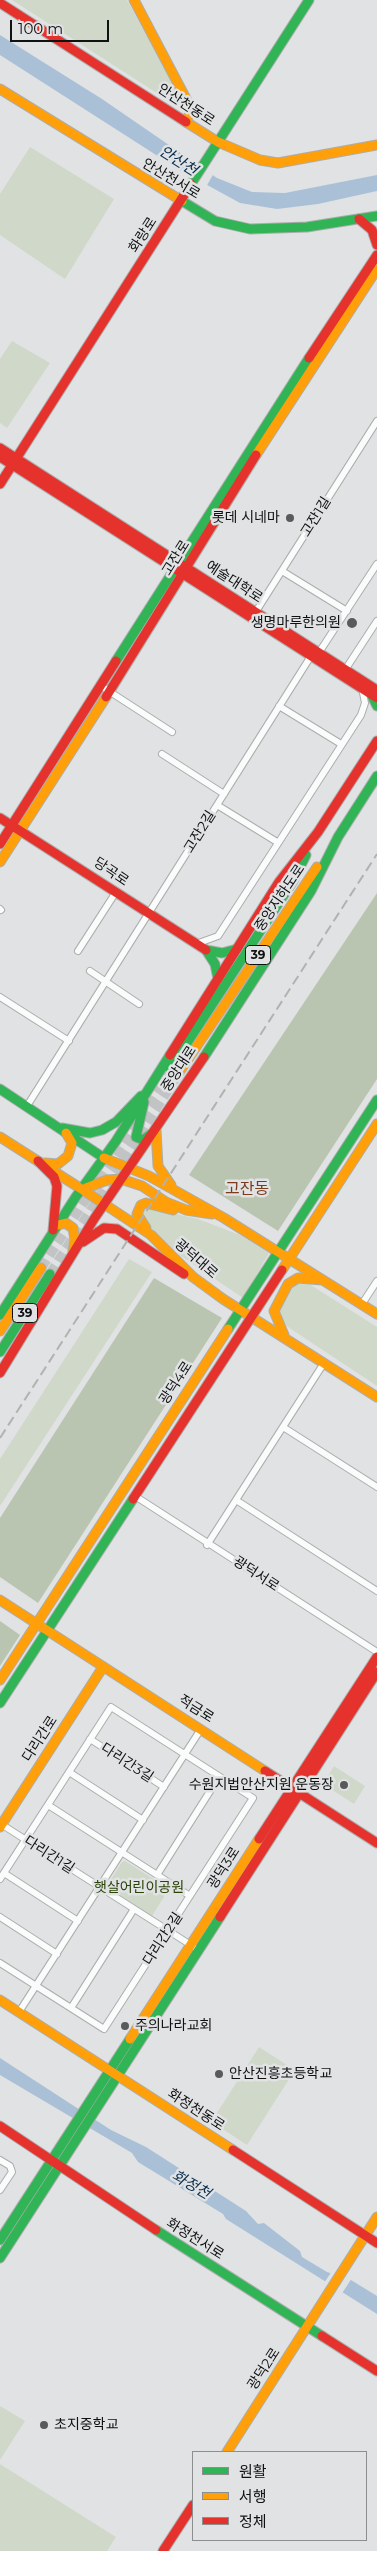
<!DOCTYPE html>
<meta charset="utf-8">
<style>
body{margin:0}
#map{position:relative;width:377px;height:2551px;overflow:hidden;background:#e1e2e3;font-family:Montserrat,"Noto Sans KR",sans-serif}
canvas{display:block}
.legend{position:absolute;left:192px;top:2451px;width:175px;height:90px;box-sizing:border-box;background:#e0e2e4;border:1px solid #8d8e90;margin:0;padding:6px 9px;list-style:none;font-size:15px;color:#101111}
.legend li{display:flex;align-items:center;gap:10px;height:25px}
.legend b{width:25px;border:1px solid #8d8e90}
.scale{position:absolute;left:10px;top:20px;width:99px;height:22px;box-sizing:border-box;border:2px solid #101111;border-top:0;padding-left:6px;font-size:15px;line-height:18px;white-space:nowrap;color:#101111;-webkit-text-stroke:4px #e0e2e4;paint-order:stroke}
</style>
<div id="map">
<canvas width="377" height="2551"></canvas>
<ul class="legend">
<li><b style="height:6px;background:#30b455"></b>원활</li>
<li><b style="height:6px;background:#ff9f0a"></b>서행</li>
<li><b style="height:6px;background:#e5322d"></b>정체</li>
</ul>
<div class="scale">100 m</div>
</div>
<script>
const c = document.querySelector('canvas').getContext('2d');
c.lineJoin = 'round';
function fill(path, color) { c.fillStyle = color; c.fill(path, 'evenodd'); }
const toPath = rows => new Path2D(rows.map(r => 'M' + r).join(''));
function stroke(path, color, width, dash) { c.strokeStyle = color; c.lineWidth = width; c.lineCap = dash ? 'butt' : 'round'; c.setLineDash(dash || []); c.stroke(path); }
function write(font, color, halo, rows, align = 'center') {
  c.font = font + ' Montserrat,"Noto Sans KR",sans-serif'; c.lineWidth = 5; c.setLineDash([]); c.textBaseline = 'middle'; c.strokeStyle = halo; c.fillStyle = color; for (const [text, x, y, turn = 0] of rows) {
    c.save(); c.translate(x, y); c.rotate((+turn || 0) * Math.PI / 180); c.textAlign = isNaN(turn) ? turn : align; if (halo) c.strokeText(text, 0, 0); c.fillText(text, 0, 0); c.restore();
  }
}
const green = toPath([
 [12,0,127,0,180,96,177,106],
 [30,147,114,199,65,279,0,235,0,194],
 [12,341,50,363,7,428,0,423,0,359],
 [146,1207,198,1219,240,1235,269,1253,243,1298,181,1256,145,1222,142,1215],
 [129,1259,152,1272,0,1506,0,1459],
 [306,1282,377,1327,377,1386,279,1321,278,1307,294,1283],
 [334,1766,365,1786,354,1804,323,1784],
 [125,1861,169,1889,152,1916,108,1887,108,1884,122,1862],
 [259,2047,295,2070,247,2145,215,2124,219,2118,215,2116],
 [0,2406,25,2421,0,2460],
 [0,2464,116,2537,107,2551,0,2551]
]);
const forest = toPath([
 [377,893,377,1079,278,1231,189,1175],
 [154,1278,222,1318,38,1603,0,1577,0,1518],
 [0,1621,20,1635,0,1666]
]);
const water = toPath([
 [0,35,102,99,217,178,252,192,285,193,377,175,377,191,318,204,277,209,240,203,178,169,0,55],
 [0,2058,111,2130,146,2147,246,2211,258,2224,264,2223,300,2251,302,2257,327,2272,351,2280,377,2296,377,2314,226,2219,223,2214,138,2162,132,2153,0,2075]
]);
const pier = toPath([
 [195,159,214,173,206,187,184,175],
 [332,2271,352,2278,341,2295,324,2283]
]);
const primaryTunnel = toPath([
 [41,1268,170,1069],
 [50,1274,178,1074]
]);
const street = toPath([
 [282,571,347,611],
 [255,613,377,421],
 [345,670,377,621],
 [101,686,172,732],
 [279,706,341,744],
 [162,754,224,794],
 [217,805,277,842],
 [0,909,1,910],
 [196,944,218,936,361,715,365,703,362,688],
 [78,951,116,892],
 [90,971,139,1004],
 [0,997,69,1041],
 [27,1106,311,656,318,654,377,564],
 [362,1304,377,1281],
 [283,1427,377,1487],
 [135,1496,377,1652],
 [236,1500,377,1591],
 [207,1545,324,1363],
 [90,1739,164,1787],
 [69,1772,143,1820],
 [48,1805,190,1896],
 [1,1824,194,1947],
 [4,1873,78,1921],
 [157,1875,219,1777],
 [0,1879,111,1707,253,1798,104,2029,0,1963],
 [0,1917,57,1954],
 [71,2008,134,1909],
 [19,2012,201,1729],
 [0,2160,10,2166,12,2172,0,2190]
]);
const fast = toPath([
 [191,184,309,0],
 [182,201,215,221,250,229,307,227,377,216],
 [116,661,309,358],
 [371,694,377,706],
 [218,979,215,964,206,950,222,953,237,949],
 [204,1057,311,891,338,837,377,776],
 [170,1069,293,881,306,855],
 [0,1089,104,1158],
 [144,1102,136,1137,143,1140,151,1134],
 [62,1128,90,1133,102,1130,116,1122,141,1096],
 [0,1315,75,1198,116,1141,170,1055],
 [228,1329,377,1100],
 [0,1352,50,1274],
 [0,1703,133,1499],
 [156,2230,322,2336],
 [0,2240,130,2039],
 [0,2258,220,1917]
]);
const slow = toPath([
 [134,0,192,110,186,121],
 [0,89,182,201],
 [186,122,218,142,260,160,278,163,377,145],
 [256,455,377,269],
 [0,862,106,697],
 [178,1074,317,867],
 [156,1130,158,1166,171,1185],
 [0,1137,83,1190],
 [104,1158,149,1176,224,1218,377,1314],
 [45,1163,58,1164,68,1156,72,1143,66,1133],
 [86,1188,107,1180,121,1179,142,1186,166,1202,186,1210,212,1214],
 [83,1190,151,1235,193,1277,223,1299,377,1397],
 [58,1225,66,1223,73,1228,75,1240,73,1251],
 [146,1228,137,1214,141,1205,146,1203,173,1210],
 [282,1270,377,1124],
 [0,1331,41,1268],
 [284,1335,274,1311,288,1284,298,1278,322,1280],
 [0,1600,265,1771],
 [0,1680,228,1329],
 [0,1827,103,1667],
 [0,2000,233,2150],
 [130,2039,259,1839],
 [227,2452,377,2217]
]);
const jam = toPath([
 [0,3,186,122],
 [359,219,372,230,377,245],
 [309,358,377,255],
 [0,448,377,690],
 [0,457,377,698],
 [0,484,191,184],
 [106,697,256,455],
 [0,818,206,950],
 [0,844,116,661],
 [170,1055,279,882,318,832,377,741],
 [38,1161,54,1177,57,1186,53,1230],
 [83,1242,104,1228,117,1229,184,1274],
 [0,1373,94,1219,204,1057],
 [133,1499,282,1270],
 [265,1771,377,1843],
 [259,1839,377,1657],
 [220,1917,377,1672],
 [0,2126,156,2230],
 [233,2150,377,2243],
 [322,2336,377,2371],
 [163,2551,193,2505]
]);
const rail = toPath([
 [0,1438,377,854]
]);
const markers = [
 [290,518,5,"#595a5a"],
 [352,623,6,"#595a5a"],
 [344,1785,5,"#595a5a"],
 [125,2026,5,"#595a5a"],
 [219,2074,5,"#595a5a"],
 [44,2425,5,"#595a5a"]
];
const shields = [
 [258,955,25],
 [25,1313,25]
];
const shieldNames = [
 ["39",258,955],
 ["39",25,1313]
];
const streetNames = [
 ["안산천동로",186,105,33],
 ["안산천서로",171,179,31],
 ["화랑로",143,235,-57],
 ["고잔1길",316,517,-58],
 ["고잔로",176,558,-58],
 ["예술대학로",234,582,33],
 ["고잔2길",200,832,-58],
 ["당곡로",111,872,34],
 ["중앙지하도로",280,898,-56],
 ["중앙대로",179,1069,-57],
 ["광덕대로",196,1259,41],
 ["광덕4로",176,1383,-57],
 ["광덕서로",256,1574,33],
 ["적금로",196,1709,32],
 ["다리간로",40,1739,-57],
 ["다리간3길",127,1763,33],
 ["다리간1길",49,1855,33],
 ["광덕3로",224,1868,-57],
 ["다리간2길",163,1939,-57],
 ["화정천동로",196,2110,33],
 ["화정천서로",195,2239,32],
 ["광덕2로",264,2369,-57]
];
const poiNames = [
 ["롯데 시네마",280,518],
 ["생명마루한의원",341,623],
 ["수원지법안산지원 운동장",334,1785],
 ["주의나라교회",135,2026,"left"],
 ["안산진흥초등학교",229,2074,"left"],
 ["초지중학교",54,2425,"left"]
];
const parkNames = [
 ["햇살어린이공원",139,1888]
];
const waterNames = [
 ["안산천",178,161,33],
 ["화정천",191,2185,30]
];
const quarterNames = [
 ["고잔동",247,1189]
];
fill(green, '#d0d9c9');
fill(forest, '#b9c5b1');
fill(water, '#aac0d7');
fill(pier, '#e1e2e3');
stroke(primaryTunnel, '#c2c3c4', 10, [10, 5]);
stroke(street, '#acadad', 8);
stroke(fast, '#acadad', 11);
stroke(slow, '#acadad', 11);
stroke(jam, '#acadad', 11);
stroke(street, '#fafbfb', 6);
stroke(fast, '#30b455', 9);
stroke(slow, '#ff9f0a', 9);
stroke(jam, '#e5322d', 9);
stroke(rail, '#b1b2b2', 2, [10, 5]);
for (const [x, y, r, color] of markers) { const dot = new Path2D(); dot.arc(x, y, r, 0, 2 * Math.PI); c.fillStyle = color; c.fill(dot); stroke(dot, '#e0e2e4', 2); }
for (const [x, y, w] of shields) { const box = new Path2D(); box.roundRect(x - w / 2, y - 9.5, w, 19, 4); c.fillStyle = '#e0e2e4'; c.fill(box); stroke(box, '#101111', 1); }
write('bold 12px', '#101111', null, shieldNames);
write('14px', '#101111', '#e0e2e4', streetNames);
write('14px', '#101111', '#e0e2e4', poiNames, 'right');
write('14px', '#2a4307', '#e0e2e4', parkNames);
write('italic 15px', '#092c4c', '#e0e2e4', waterNames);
write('16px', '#7c3c1c', '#e0e2e4', quarterNames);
</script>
